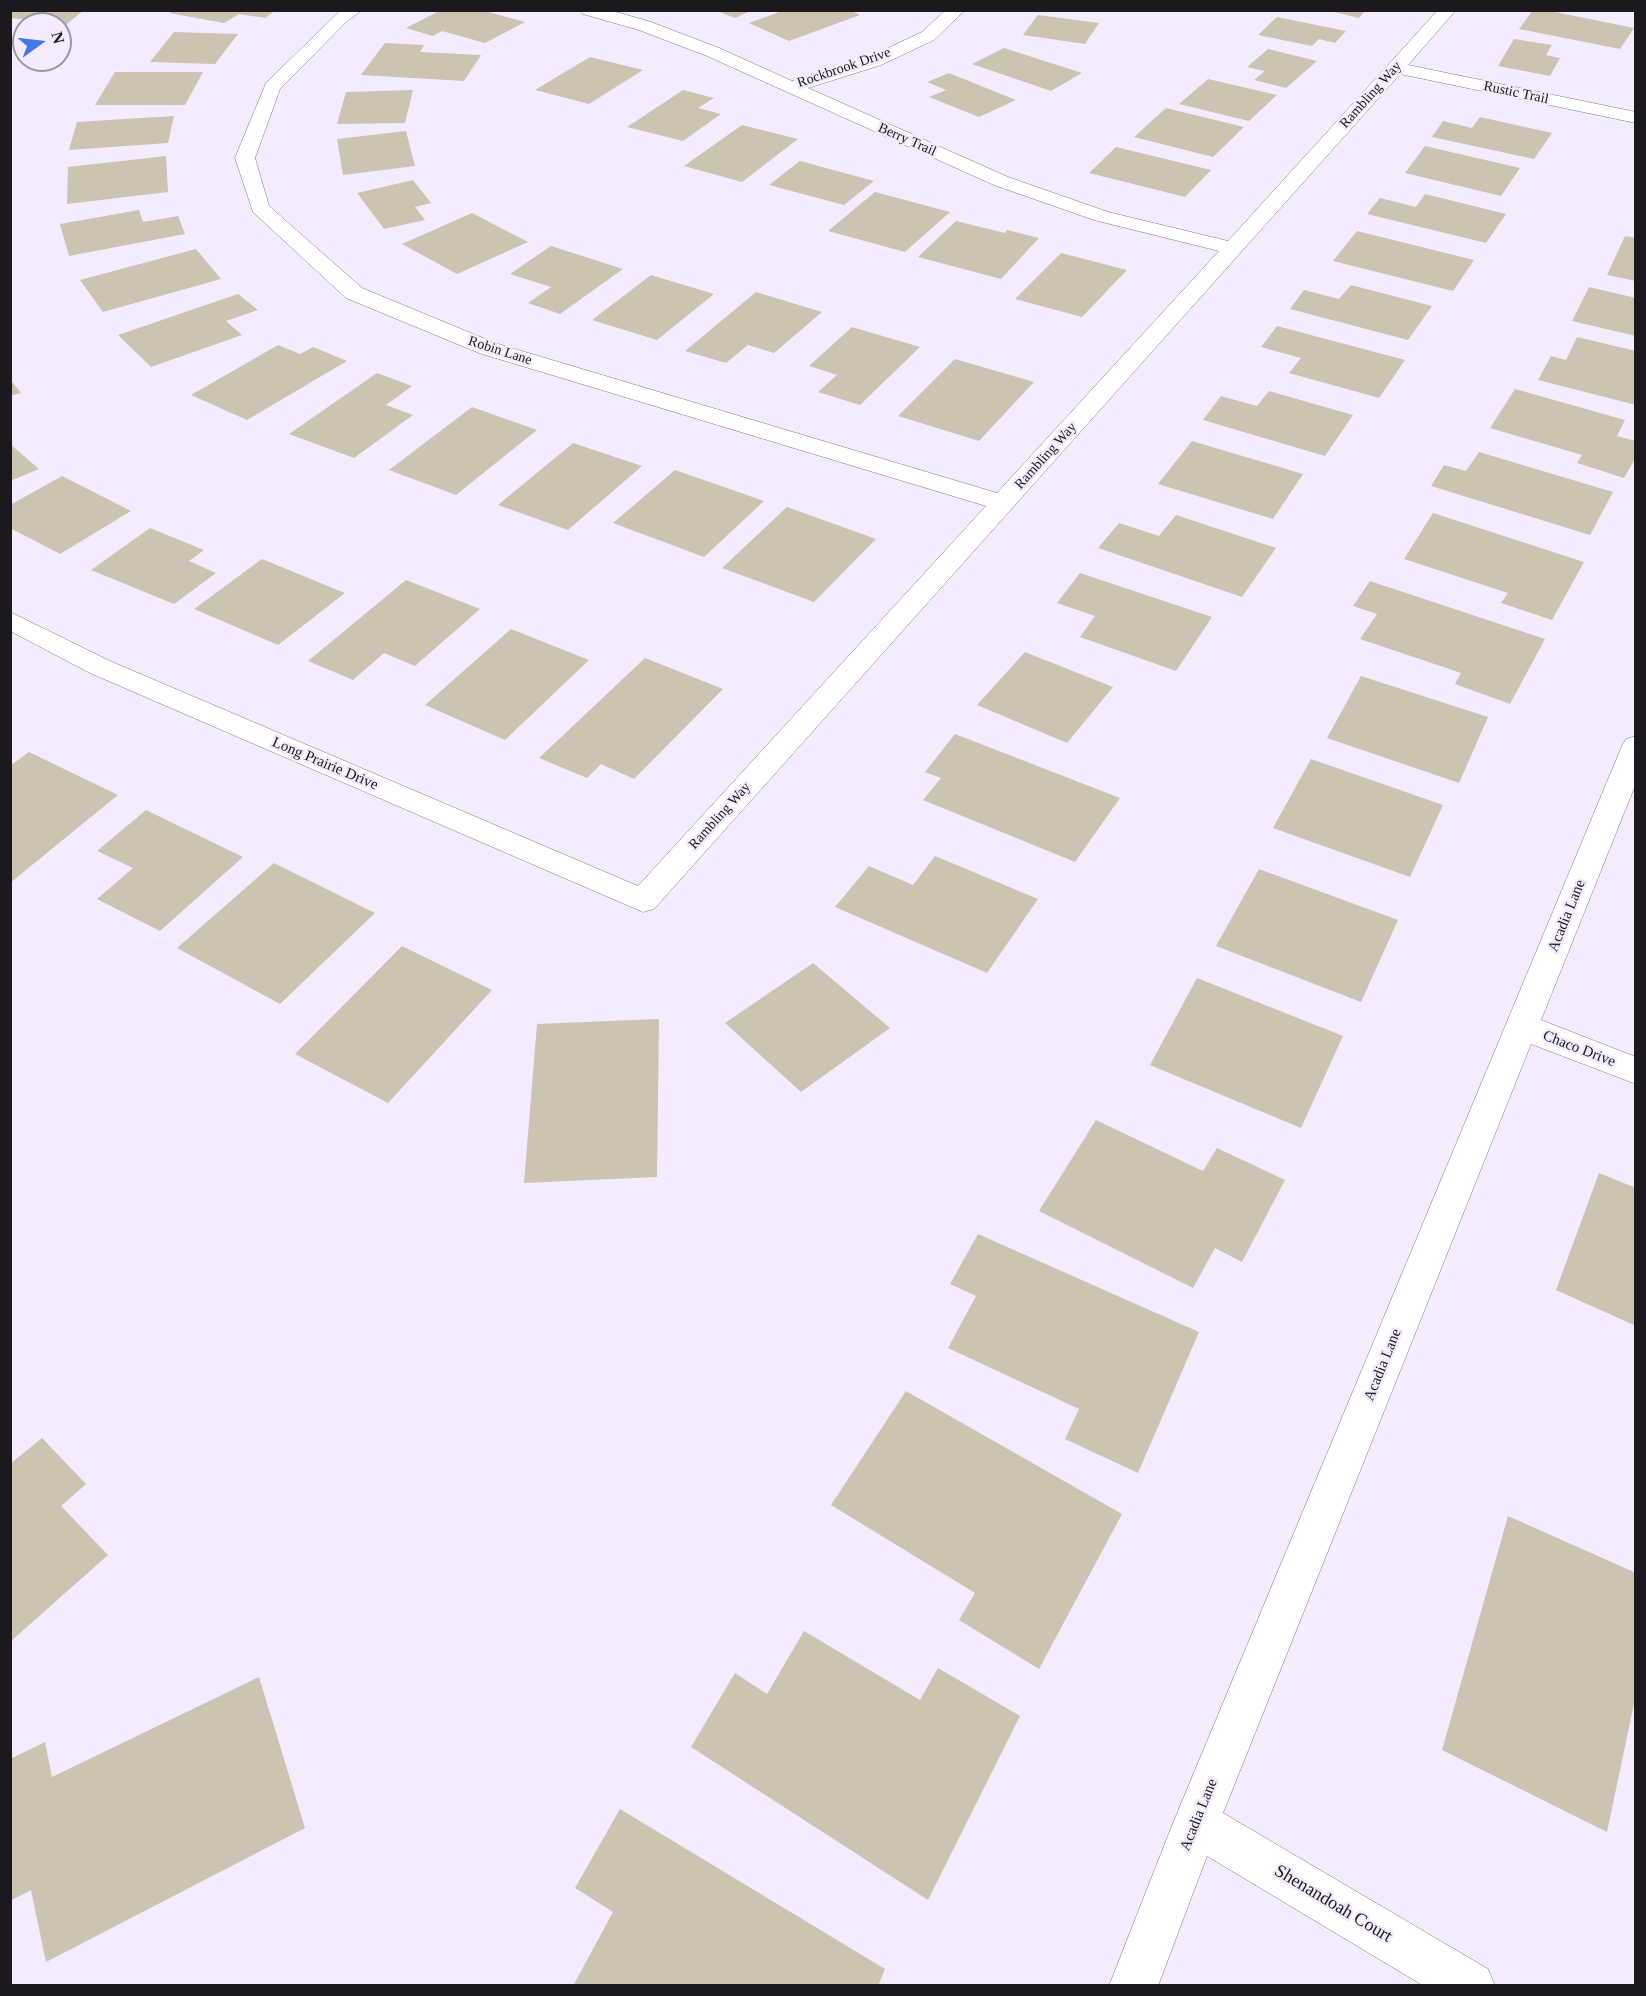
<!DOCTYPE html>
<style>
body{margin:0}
#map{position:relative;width:1646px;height:1996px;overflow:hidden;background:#f4ecfe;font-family:"Times New Roman",serif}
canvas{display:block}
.frame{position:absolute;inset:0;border:12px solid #1b181e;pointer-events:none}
.north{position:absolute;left:12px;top:12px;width:60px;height:60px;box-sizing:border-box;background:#f4ecfe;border:2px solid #9d97a4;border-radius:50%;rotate:75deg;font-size:16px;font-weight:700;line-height:24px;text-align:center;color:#1b181e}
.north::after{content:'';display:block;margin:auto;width:21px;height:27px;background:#4477e8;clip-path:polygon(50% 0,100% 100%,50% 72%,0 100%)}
</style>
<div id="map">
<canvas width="1646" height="1996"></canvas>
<div class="frame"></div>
<div class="north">N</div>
</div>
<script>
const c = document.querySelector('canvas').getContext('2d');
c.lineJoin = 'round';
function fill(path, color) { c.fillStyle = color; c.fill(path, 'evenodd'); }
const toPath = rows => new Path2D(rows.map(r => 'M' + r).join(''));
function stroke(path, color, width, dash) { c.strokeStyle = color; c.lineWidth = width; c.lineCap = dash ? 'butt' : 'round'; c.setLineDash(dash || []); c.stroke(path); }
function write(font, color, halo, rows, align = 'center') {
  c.font = font + ' "Times New Roman",serif'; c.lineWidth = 5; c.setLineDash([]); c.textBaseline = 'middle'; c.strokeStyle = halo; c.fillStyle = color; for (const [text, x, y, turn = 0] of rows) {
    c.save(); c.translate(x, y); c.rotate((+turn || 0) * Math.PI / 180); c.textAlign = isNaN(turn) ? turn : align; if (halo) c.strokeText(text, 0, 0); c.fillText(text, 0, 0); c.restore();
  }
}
const building = toPath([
 [10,10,84,10,67,24,10,18],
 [174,10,276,10,265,18,239,14,224,23,169,13],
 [441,10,481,10,525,22,485,43,442,31,433,36,406,28],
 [715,10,752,10,735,18],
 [785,10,849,10,860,15,789,41,749,23],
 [1326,10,1366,10,1359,18],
 [1533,10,1545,10,1634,28,1620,49,1519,29],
 [1038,15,1099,23,1085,44,1023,35],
 [1277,17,1346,31,1335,43,1319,39,1312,46,1258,35],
 [174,32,238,34,215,64,150,62],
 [1514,39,1552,45,1546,55,1560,58,1550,76,1498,66],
 [385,43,424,45,420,52,481,55,464,81,361,75],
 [1004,48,1082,73,1051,91,972,64],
 [1268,49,1317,61,1286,88,1254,80,1265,71,1247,67],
 [590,57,643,70,589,104,535,90],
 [115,72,203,72,185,105,95,105],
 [949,73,1016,100,979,117,929,97,946,90,927,82],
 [1208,79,1277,95,1249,121,1179,104],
 [413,90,405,123,337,124,346,92],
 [683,90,714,98,698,108,721,114,683,141,627,127],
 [1166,108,1244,127,1213,157,1134,137],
 [174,116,168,143,69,150,77,122],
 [1480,117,1552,133,1534,159,1432,137,1443,121,1472,128],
 [742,125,798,139,742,182,684,166],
 [406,131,415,166,343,175,337,139],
 [1425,146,1520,168,1501,196,1405,173],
 [1116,147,1211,170,1185,197,1089,173],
 [166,156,168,192,67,204,68,167],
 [800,161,874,181,844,205,769,185],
 [413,180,431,203,415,207,425,220,384,229,357,193],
 [875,192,950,212,905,252,828,231],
 [1425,194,1506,214,1486,243,1367,214,1380,198,1416,207],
 [139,210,143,222,178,216,185,234,69,256,60,224],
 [472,213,528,242,457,274,402,244],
 [956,221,1005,233,1007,230,1039,238,1001,279,918,257],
 [1357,231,1474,260,1453,291,1333,261],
 [1625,236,1636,238,1636,281,1607,275],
 [551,246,623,269,560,314,528,303,551,287,510,274],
 [196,249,221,279,103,312,80,280],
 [1061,253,1127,270,1082,317,1015,299],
 [651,275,714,294,657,340,592,320],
 [1351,285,1432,306,1408,340,1290,309,1304,290,1339,299],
 [1589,287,1636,298,1636,336,1572,321],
 [756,292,822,312,774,353,748,345,726,363,685,351],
 [238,294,258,310,226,321,242,335,151,367,118,335],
 [1277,326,1405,360,1379,398,1289,373,1301,358,1261,347],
 [852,327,920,347,860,405,818,392,837,375,809,366],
 [1577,337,1636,351,1636,405,1538,380,1551,356,1566,360],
 [278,345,300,354,313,347,347,361,247,420,191,395],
 [955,359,1034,382,979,441,898,416],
 [377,373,412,386,386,405,413,415,354,458,289,434],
 [10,379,21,393,10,396],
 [1515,389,1625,420,1617,436,1636,441,1636,457,1624,478,1577,463,1582,455,1490,428],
 [1269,391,1353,415,1325,456,1203,420,1221,396,1257,406],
 [472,407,537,430,456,495,389,470],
 [1192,441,1303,474,1273,519,1158,484],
 [573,443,642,466,568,530,498,505],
 [10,444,39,469,10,481],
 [1479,452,1613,492,1590,535,1431,486,1444,465,1466,471],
 [675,470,764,501,704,557,613,523],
 [62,476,131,511,60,554,10,528,10,505],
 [787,507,876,539,814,602,722,568],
 [1433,513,1584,562,1552,620,1501,603,1508,593,1404,559],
 [1176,515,1276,548,1242,597,1098,548,1119,523,1159,536],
 [150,528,204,550,189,561,216,573,174,604,91,570],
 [262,559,345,593,278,645,194,609],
 [1080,573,1212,617,1176,671,1080,637,1095,616,1057,603],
 [406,580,480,609,415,666,384,653,353,680,308,661],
 [1370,581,1545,639,1510,704,1455,684,1461,673,1360,639,1377,614,1353,606],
 [511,629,589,660,505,740,425,705],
 [1025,652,1113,687,1067,743,977,705],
 [645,658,723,689,634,779,601,764,587,778,539,758],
 [1361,676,1488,717,1459,783,1327,738],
 [955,734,1120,798,1075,862,923,800,941,778,925,772],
 [29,752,118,795,10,883,10,766],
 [1311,759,1443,805,1410,877,1273,828],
 [146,810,243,857,160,931,97,899,133,868,97,851],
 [935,856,1038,899,987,973,835,907,869,866,913,885],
 [274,863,375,913,280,1004,177,948],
 [1259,869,1398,920,1361,1002,1216,946],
 [402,946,492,990,388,1103,295,1054],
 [813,963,890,1028,801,1092,725,1023],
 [1197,978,1343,1036,1301,1128,1150,1065],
 [659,1019,657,1177,524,1183,537,1024],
 [1096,1120,1203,1171,1217,1148,1285,1180,1242,1262,1215,1248,1193,1288,1039,1211],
 [1599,1173,1636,1188,1636,1326,1556,1290],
 [978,1234,1199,1332,1138,1473,1065,1439,1079,1409,948,1348,976,1296,950,1284],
 [906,1391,1122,1514,1039,1669,959,1620,975,1593,831,1505],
 [42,1438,86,1484,61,1506,108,1555,10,1642,10,1464],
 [1508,1516,1636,1573,1636,1694,1607,1832,1442,1750],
 [804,1631,920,1700,938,1668,1020,1716,928,1900,691,1747,735,1673,767,1694],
 [259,1677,305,1828,46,1962,31,1890,10,1901,10,1759,45,1742,52,1777],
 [620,1809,885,1969,878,1986,573,1986,613,1912,575,1888]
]);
const minor = toPath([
 [341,10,362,10,346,22,280,89,255,158,269,206,362,288,495,343,997,493,1219,251,1094,220,994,185,707,56,639,30,583,14,581,10,609,10,651,22,719,48,792,81,869,57,922,32,946,10,965,10,934,40,881,65,808,88,1008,177,1108,212,1228,241,1438,10,1456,10,1408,65,1636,112,1636,123,1400,74,654,909,643,912,90,673,10,631,10,612,110,661,638,886,986,506,479,353,346,298,253,212,235,158,266,83,341,10],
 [1636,736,1636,783,1541,1020,1636,1057,1636,1084,1531,1044,1223,1813,1488,1969,1495,1986,1424,1986,1207,1856,1158,1986,1109,1986,1173,1823,1622,746,1626,739,1636,736]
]);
const farStreetnames = [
 ["Rockbrook Drive",844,68,-19],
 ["Rustic Trail",1516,93,12],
 ["Rambling Way",1371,95,-48],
 ["Berry Trail",907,140,24],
 ["Robin Lane",500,351,18],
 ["Rambling Way",1046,456,-48],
 ["Rambling Way",720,816,-48]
];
const streetNames = [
 ["Long Prairie Drive",325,764,23],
 ["Acadia Lane",1567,916,-68],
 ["Chaco Drive",1579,1049,21],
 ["Acadia Lane",1383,1365,-68],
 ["Acadia Lane",1199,1815,-68]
];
const nearStreetnames = [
 ["Shenandoah Court",1333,1904,31]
];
fill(building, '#cdc3b2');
stroke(minor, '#7f7888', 1);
fill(minor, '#fff');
write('14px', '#1b181e', '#f4ecfe', farStreetnames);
write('15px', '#1b181e', '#f4ecfe', streetNames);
write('18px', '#1b181e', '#f4ecfe', nearStreetnames);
</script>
